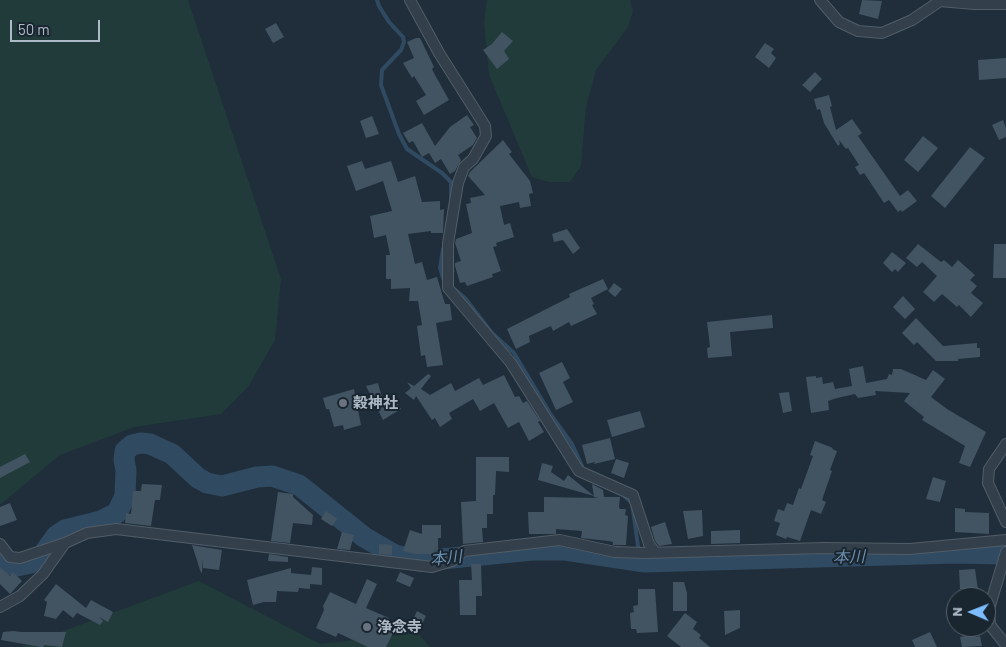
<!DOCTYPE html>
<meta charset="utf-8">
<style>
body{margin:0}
#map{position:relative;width:1006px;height:647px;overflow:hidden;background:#1f2e3a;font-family:Barlow,sans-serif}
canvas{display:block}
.north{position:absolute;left:946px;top:587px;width:50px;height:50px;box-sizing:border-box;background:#19252f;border:1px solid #55616c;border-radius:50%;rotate:271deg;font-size:14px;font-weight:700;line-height:20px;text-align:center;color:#aebac7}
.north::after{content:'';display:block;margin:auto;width:18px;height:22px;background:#7bbdff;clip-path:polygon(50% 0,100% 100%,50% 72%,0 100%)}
.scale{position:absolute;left:10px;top:20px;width:90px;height:22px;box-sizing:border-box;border:2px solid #aebac7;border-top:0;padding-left:6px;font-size:15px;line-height:18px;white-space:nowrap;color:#aebac7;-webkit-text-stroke:4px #19252f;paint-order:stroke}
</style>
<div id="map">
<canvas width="1006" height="647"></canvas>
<div class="north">N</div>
<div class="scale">50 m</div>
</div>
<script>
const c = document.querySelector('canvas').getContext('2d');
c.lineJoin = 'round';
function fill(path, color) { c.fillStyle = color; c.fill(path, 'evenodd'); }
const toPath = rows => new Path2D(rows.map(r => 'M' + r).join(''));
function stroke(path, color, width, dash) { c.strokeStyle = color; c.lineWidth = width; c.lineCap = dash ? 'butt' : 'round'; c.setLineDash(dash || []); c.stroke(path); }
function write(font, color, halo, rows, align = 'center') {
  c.font = font + ' Barlow,"Noto Sans JP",sans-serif'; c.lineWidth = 4; c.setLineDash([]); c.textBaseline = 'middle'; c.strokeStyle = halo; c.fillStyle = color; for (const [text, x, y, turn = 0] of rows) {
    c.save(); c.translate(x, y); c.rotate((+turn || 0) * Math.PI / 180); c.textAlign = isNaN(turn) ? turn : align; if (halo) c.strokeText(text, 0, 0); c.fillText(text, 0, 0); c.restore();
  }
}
const green = toPath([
 [0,0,188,0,281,279,275,340,248,387,221,414,134,427,60,455,0,505],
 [487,0,630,0,633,11,628,27,596,70,586,107,581,166,570,182,548,182,532,177,489,75,484,22],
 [199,581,320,644,418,633,430,647,20,647]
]);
const stream = toPath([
 [377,0,379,6,389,22,403,37,404,42,401,50,382,70,381,85,399,134,407,149,442,173,451,182,451,198],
 [443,249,440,268,444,281],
 [454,289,465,298,492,333,514,353,551,415,572,444,582,466],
 [623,495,632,503,638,546,645,562]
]);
const river = toPath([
 [0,558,4,563,17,566,31,563,41,557,56,536,65,530,101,521,117,513,125,496,126,470,124,460,125,451,132,445,141,443,150,444,172,454,198,478,207,483,222,486,257,477,272,476,299,485,364,537,395,555,421,561,533,550,565,550,645,562,956,553,1006,554]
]);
const building = toPath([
 [862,0,882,1,878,19,859,14],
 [276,23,284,37,273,43,265,29],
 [502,32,513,41,504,51,509,59,497,69,483,50,492,44],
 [416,38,420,38,434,67,432,69,435,75,449,100,424,115,416,101,426,95,414,76,412,78,403,63,414,58,407,42],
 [765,43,774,49,771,53,776,58,769,68,755,57],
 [1006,58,1006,78,979,80,978,60],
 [815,72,822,79,810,92,802,85],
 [829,95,832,106,830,107,836,130,852,119,862,133,858,136,900,196,908,190,917,201,902,212,901,210,898,212,889,200,884,203,864,173,860,175,855,167,859,165,848,148,846,149,839,140,840,144,838,146,824,123,820,109,817,110,814,99],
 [467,115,474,125,470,127,477,138,473,145,458,155,461,160,455,171,450,174,441,159,435,163,429,153,422,157,413,141,409,143,403,133,422,123,435,146,450,127],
 [372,116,379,134,366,138,360,121],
 [1003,120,1006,128,1006,137,999,140,992,125],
 [923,136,938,148,918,172,904,160],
 [503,140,512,152,509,154,530,181,533,193,529,194,531,206,520,208,519,202,500,206,504,225,510,223,514,237,496,243,497,246,493,247,501,271,492,274,493,277,467,286,465,282,460,283,455,266,455,263,461,261,455,243,456,239,472,233,466,204,471,203,470,198,485,195,468,176,470,172],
 [970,147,985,158,945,208,931,196],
 [362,161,365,169,391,161,398,182,415,176,422,202,440,201,440,210,444,209,443,233,431,233,431,231,408,234,415,264,422,262,427,280,437,277,445,304,450,304,452,320,436,323,443,365,427,367,425,355,421,356,417,326,422,325,418,301,409,301,410,288,391,289,391,279,386,279,386,255,390,255,386,235,374,238,370,216,392,211,383,181,356,191,347,166],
 [567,229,580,248,573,254,563,240,554,242,552,234],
 [918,244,941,262,944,260,952,267,958,260,975,275,970,280,977,286,971,293,983,303,971,317,959,305,957,307,942,294,934,302,923,292,937,276,922,262,917,267,906,258],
 [994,244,1006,244,1006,278,993,278],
 [892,252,906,263,898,272,895,269,892,272,883,263],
 [603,279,608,289,591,298,594,304,592,305,597,314,571,326,569,322,553,331,551,326,529,336,530,342,516,349,507,329,570,297,569,294],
 [614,283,622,289,615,297,608,291],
 [903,296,915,309,905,319,893,307],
 [772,315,773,328,730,332,732,356,708,358,707,348,710,347,707,322],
 [916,318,943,346,977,343,977,348,980,348,980,357,958,359,958,361,936,361,917,342,914,345,902,333],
 [562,362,570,378,563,382,573,402,556,410,539,373],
 [863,366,866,383,887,379,889,374,892,375,893,369,901,369,926,380,933,370,945,379,931,397,947,409,986,432,970,467,959,463,965,446,922,420,924,417,904,401,910,393,875,391,876,395,858,398,855,394,837,398,828,401,829,410,811,413,806,377,816,376,816,378,822,377,823,384,833,382,835,389,852,386,849,369],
 [428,374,431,376,421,389,430,395,451,383,455,391,479,378,483,385,504,375,515,397,519,396,523,403,527,401,540,421,538,422,544,432,529,441,519,422,508,428,494,403,480,411,473,399,449,413,452,419,440,427,435,418,432,420,416,396,414,400,405,393,411,388,407,382,414,386],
 [378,383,384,404,394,398,401,409,383,420,366,386],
 [354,389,361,425,344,430,343,425,334,427,329,409,326,409,323,398],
 [789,392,792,411,783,413,779,393],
 [640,411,645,427,612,437,607,420],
 [610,438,615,459,594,464,595,462,587,464,582,445],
 [815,441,833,448,832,449,837,451,830,470,832,471,822,500,826,502,821,514,811,510,800,541,787,537,786,539,776,535,780,523,774,521,778,509,784,511,787,503,793,505,799,488,801,489,813,456,810,455],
 [25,454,30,462,0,478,0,467],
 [476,457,509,457,509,472,496,471,495,495,493,495,493,514,487,514,487,528,482,528,483,542,463,544,461,502,476,501],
 [616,459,629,463,624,478,611,473],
 [542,463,553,466,551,472,564,481,568,475,594,496,538,480],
 [933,477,946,481,940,502,926,499],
 [142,484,162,485,160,500,155,500,151,526,125,523,126,513,131,514,133,491,141,491],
 [592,484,603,490,604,497,620,497,619,507,620,509,626,509,625,515,628,516,626,545,613,545,613,542,608,541,581,538,582,531,556,529,556,534,529,534,528,512,544,512,544,497,598,498,594,497],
 [278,492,293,494,293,497,313,515,312,525,293,523,290,543,271,541],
 [10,503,17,520,0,526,0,507],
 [955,508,965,509,965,512,989,513,989,534,955,532],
 [702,510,703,536,688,539,683,511],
 [326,511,337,519,332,526,321,519],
 [665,522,672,544,659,546,655,541,651,527],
 [422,525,441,525,441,538,438,538,438,550,434,550,434,554,415,554,403,551,410,530,422,534],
 [740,530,740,543,711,544,711,531],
 [342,532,354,535,350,550,337,549],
 [379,544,392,545,392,555,379,554],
 [192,545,222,550,219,570,203,568,203,558,202,572,201,573],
 [269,554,288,557,288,562,268,561],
 [471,564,481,564,482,596,476,596,476,615,460,615,459,580,472,580],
 [0,567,10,576,13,572,22,581,10,594,0,584],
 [312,567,322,568,322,585,310,584,310,589,299,588,298,592,277,591,276,602,264,602,253,605,247,580,291,568,291,573,311,575],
 [975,569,979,597,963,597,962,589,960,589,959,570],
 [400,572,414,578,410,587,396,581],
 [367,579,377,584,366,608,389,618,387,623,396,627,386,647,368,647,338,633,336,637,316,628,324,610,323,606,330,592,356,604],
 [673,582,684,582,687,593,687,611,673,611],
 [56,584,86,608,91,600,113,612,108,622,99,617,103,621,100,625,77,613,73,618,63,610,56,619,44,616,47,602,44,600],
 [638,589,655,589,658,632,637,633,636,629,631,629,630,613,634,612,633,606,638,605],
 [740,610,740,628,725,635,724,611],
 [417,611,426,616,421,626,412,622],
 [685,613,697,622,693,629,701,635,699,638,710,647,681,647,667,636],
 [13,631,22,632,66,632,62,647,44,645,43,647,41,647,1,640,3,632],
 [930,632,937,647,915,647,912,640],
 [976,634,976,637,980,636,982,646,962,647,960,637]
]);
const street = toPath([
 [410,0,439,53,485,126,486,136,473,159,464,167,458,183,448,243,448,288,511,363,579,471,633,495,649,544,655,552],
 [820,0,839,22,858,31,882,33,912,20,940,1,974,4,1006,4],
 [1006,444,989,469,988,483,1006,522],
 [0,544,10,557,20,558,65,543,87,533,116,529,432,567,452,561,464,551,560,540,615,552,646,553,824,548,910,549,1006,540],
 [1006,552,989,609,990,625,1006,645],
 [0,607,20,596,43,574,65,543]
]);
const markers = [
 [343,403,5,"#6b7280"],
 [367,627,5,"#6b7280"]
];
const poiNames = [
 ["穀神社",353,403],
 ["浄念寺",377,627]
];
const waterNames = [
 ["本川",849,557,-1],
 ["本川",446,558,-6]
];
fill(green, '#213b3b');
stroke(stream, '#304a61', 4);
stroke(river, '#304a61', 21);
fill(building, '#425462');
stroke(street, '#515d68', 12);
stroke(street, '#33404b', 10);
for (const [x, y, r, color] of markers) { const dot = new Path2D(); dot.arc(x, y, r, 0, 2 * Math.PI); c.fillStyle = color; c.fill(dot); stroke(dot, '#19252f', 2); }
write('bold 15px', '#aebac7', '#19252f', poiNames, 'left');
write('italic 16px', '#6c8fad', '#19252f', waterNames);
</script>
